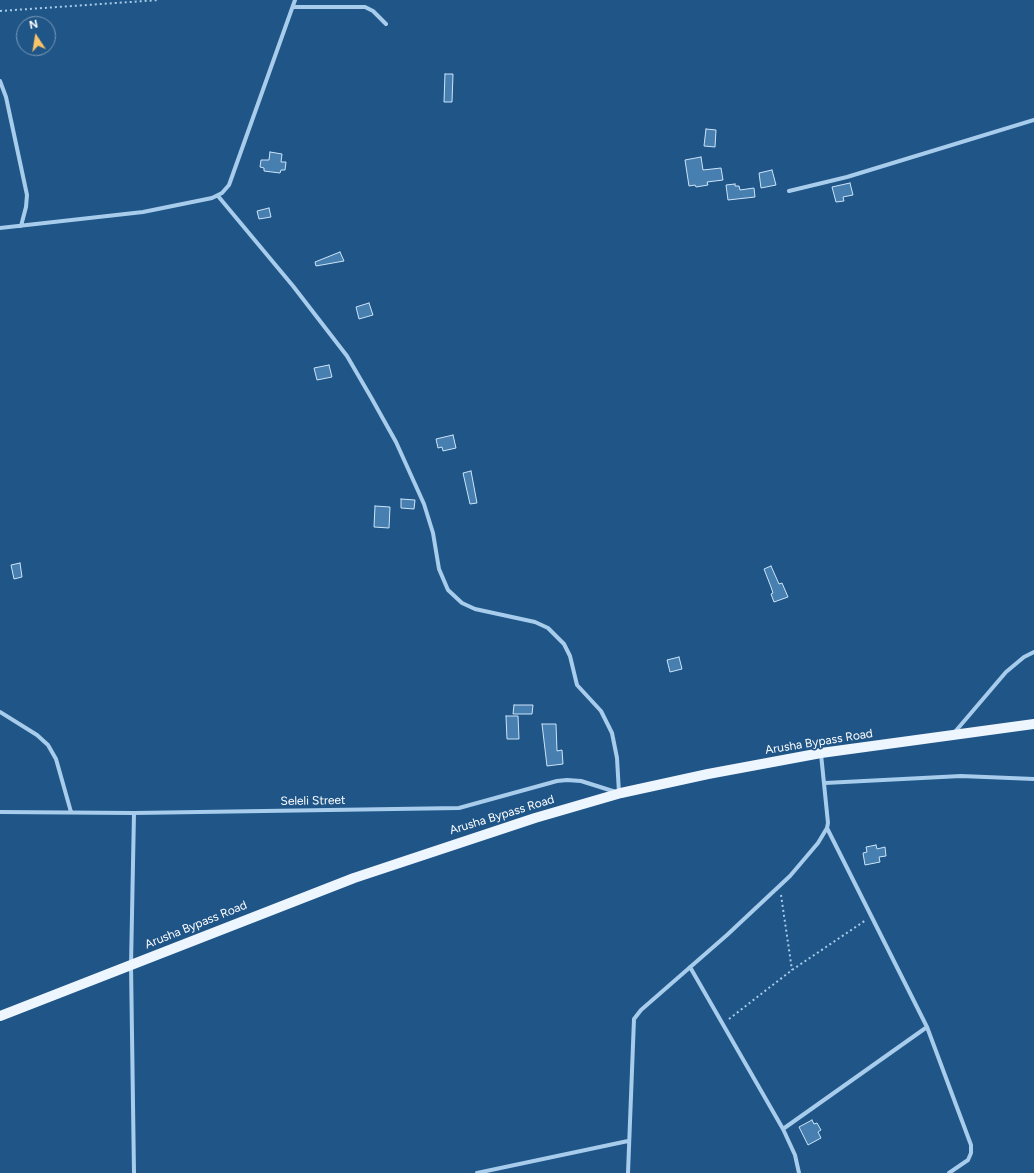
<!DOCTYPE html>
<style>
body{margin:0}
#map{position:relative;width:1034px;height:1173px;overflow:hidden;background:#1f5587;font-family:Figtree,sans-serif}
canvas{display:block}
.north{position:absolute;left:16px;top:16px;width:40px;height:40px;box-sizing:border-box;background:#1f5587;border:1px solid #7999b7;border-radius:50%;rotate:348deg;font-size:11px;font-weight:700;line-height:16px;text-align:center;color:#fff}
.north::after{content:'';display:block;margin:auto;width:14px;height:18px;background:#f9c368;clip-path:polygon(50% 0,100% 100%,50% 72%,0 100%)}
</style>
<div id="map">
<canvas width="1034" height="1173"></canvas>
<div class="north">N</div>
</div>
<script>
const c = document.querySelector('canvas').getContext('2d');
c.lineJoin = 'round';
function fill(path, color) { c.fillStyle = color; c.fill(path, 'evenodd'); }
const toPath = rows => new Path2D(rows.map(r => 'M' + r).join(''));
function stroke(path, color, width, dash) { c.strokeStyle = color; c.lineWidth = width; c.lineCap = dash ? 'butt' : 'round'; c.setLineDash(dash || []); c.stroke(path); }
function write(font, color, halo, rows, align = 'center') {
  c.font = font + ' Figtree,sans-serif'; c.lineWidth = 3.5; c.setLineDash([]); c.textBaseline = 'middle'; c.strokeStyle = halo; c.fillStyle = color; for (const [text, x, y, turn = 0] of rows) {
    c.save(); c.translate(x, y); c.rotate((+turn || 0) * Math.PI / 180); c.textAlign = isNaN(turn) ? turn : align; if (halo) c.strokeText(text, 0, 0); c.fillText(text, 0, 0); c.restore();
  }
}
const building = toPath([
 [445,74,453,74,452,102,444,102,445,74],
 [706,129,716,130,715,147,704,146,706,129],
 [270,152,282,154,281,162,286,162,285,170,281,170,280,173,264,171,264,168,260,167,261,160,269,160,270,152],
 [701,157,703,170,721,168,723,180,707,182,708,185,696,187,695,185,689,186,685,160,701,157],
 [772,170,776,185,761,188,759,173,772,170],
 [850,183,853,195,843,197,844,201,836,202,832,187,850,183],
 [735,184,735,186,739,186,740,190,754,188,755,197,728,200,726,185,735,184],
 [269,208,271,217,259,219,257,211,269,208],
 [340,252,344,261,316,266,315,262,340,252],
 [369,303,373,315,359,319,356,307,369,303],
 [329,365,332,377,317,380,314,368,329,365],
 [453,435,456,448,443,451,442,447,438,448,436,439,453,435],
 [471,471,477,503,470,504,463,473,471,471],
 [401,499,415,500,414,509,401,508,401,499],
 [375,506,390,507,389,528,374,527,375,506],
 [20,563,22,577,14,579,11,565,20,563],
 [771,566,779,584,782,583,788,597,774,602,771,594,773,593,771,587,764,569,771,566],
 [679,657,682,669,670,672,667,660,679,657],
 [514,705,533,705,532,714,513,714,514,705],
 [506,716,518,716,519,739,507,739,506,716],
 [542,724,556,724,557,751,562,750,563,764,547,766,542,724],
 [876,845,877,849,885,847,886,856,879,857,880,862,865,865,863,853,867,852,866,847,876,845],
 [812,1120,814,1124,817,1123,821,1130,818,1132,821,1138,808,1145,799,1127,812,1120]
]);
const path = toPath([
 [0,11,159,0],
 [781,895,792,970],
 [729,1019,792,970,866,920]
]);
const minor = toPath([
 [293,7,365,7,373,11,386,24],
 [0,81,6,97,27,195,26,207,21,226],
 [789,191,847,177,1034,120],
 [218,196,293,286,347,356,372,399,396,442,424,504,433,533,439,569,448,590,462,603,475,609,535,622,548,628,564,644,570,656,577,685,601,711,612,733,617,758,619,793],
 [0,228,143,212,212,198,222,193,229,185,295,0],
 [0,712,37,735,48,745,56,759,71,812],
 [954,733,1006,672,1024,657,1034,652],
 [825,783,961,776,1034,779],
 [0,812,134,813,459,808,557,781,567,780,581,781,616,792],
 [827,828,927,1027,971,1145,971,1153,968,1160,949,1173],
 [690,967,783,1129,795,1155,799,1173],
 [783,1129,927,1027],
 [134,1173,131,965,134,813],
 [477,1173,628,1141],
 [628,1173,634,1019,641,1010,727,935,790,876,818,843,827,828,828,823,821,754]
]);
const primary = toPath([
 [0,1016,354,878,535,818,621,793,708,774,821,753,1034,724]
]);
const streetNames = [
 ["Arusha Bypass Road",819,742,-9],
 ["Seleli Street",313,801,-1],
 ["Arusha Bypass Road",502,815,-17],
 ["Arusha Bypass Road",196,925,-22]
];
fill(building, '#477fb0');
stroke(building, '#cde4f8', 1);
stroke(path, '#a8cceb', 2, [2, 3]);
stroke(minor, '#a8cceb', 4);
stroke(primary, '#edf5fe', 10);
write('12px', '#fff', '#1f5587', streetNames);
</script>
